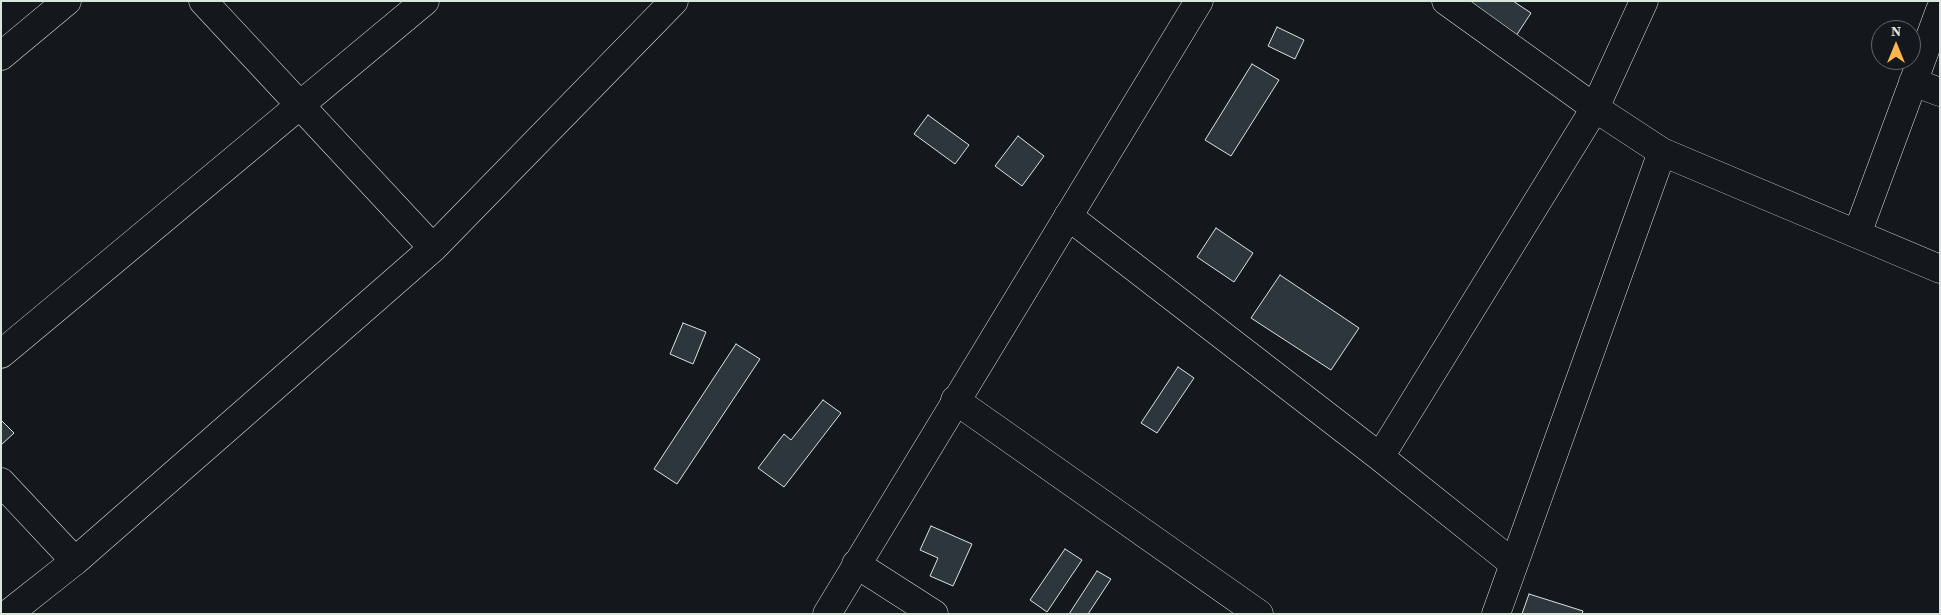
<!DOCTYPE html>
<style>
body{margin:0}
#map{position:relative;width:1941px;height:615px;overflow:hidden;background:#14181c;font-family:"Source Serif 4",serif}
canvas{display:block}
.frame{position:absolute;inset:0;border:2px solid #d8e6dc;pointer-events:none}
.north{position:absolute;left:1871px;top:20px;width:50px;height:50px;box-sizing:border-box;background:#14181c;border:1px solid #626a69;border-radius:50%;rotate:0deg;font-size:14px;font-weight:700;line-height:20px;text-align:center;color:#d8e6dc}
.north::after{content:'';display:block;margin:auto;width:18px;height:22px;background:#ffb74d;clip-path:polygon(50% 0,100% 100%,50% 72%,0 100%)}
</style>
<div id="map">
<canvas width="1941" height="615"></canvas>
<div class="frame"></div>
<div class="north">N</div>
</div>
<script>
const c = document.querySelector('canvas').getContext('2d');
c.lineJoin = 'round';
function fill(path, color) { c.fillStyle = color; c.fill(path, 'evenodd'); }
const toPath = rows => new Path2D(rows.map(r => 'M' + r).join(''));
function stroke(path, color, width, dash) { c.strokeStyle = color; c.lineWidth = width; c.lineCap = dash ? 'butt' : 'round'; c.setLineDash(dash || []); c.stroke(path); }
const building = toPath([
 [1461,1,1513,1,1531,13,1516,36,1461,1],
 [1277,27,1304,40,1295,59,1268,46,1277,27],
 [1252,64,1279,80,1231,156,1205,140,1252,64],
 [928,115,969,145,955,164,914,134,928,115],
 [1018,136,1044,156,1022,186,995,166,1018,136],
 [1216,228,1253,253,1234,282,1197,257,1216,228],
 [1280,275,1359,328,1331,370,1251,318,1280,275],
 [683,323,706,332,693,364,670,354,683,323],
 [736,344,760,359,677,484,654,469,736,344],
 [1178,367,1194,378,1157,433,1141,423,1178,367],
 [823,400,841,413,784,487,758,468,784,434,791,440,823,400],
 [1,420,14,433,1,445,1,420],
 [931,526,972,544,953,586,930,576,938,558,920,550,931,526],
 [1065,549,1082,560,1047,612,1030,600,1065,549],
 [1097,571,1111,579,1088,614,1069,614,1097,571],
 [1529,594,1583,611,1582,614,1522,614,1529,594]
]);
const minor = toPath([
 [203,1,433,248],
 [1446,1,1595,108,1662,152,1940,269],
 [1,56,67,1],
 [1913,82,1940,92],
 [1068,216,1380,457,1514,564],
 [1857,234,1940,10],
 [1,354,425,1],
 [955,400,1259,614],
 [1380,457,1595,108,1644,1],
 [1,482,75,561],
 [856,564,934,614],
 [8,614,75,561,433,248,674,1],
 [1496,614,1662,152]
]);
const tertiary = toPath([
 [827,614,1199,1]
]);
fill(building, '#2c363c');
stroke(building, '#d8e6dc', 1);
stroke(minor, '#d8e6dc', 29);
stroke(tertiary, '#d8e6dc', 29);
stroke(minor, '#14181c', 28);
stroke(tertiary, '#14181c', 28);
</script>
